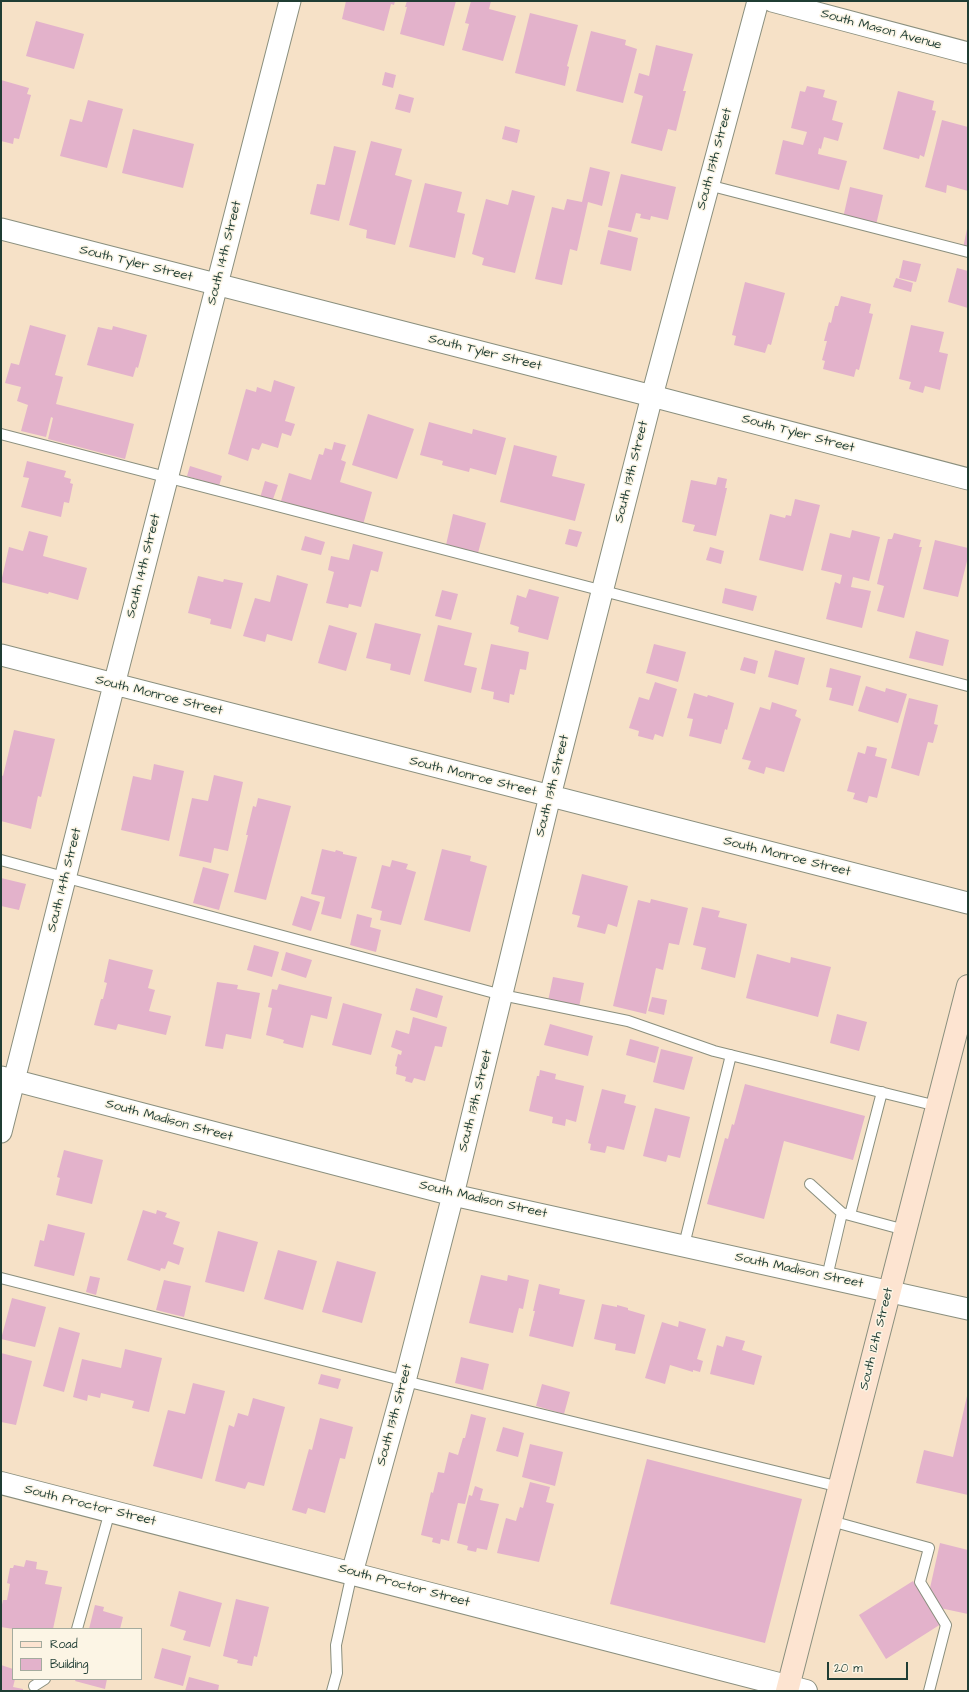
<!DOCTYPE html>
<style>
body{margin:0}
#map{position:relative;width:969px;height:1692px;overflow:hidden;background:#f6e1c7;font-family:"Architects Daughter",sans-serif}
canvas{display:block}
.frame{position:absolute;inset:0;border:2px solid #1f3d34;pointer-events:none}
.legend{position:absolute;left:12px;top:1628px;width:130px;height:52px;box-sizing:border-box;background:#fcf5e5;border:1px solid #a4ab9e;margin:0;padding:5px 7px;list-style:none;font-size:12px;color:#1f3d34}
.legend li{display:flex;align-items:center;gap:8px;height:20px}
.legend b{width:20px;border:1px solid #a4ab9e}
.scale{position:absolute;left:827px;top:1662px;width:81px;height:18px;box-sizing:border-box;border:2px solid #1f3d34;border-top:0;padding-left:5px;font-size:12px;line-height:14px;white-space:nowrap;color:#1f3d34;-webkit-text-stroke:3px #fcf5e5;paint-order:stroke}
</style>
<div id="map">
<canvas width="969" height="1692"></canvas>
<div class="frame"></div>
<ul class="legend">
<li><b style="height:5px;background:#fde4d1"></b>Road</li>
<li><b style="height:11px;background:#e3b2cb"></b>Building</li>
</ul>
<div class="scale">20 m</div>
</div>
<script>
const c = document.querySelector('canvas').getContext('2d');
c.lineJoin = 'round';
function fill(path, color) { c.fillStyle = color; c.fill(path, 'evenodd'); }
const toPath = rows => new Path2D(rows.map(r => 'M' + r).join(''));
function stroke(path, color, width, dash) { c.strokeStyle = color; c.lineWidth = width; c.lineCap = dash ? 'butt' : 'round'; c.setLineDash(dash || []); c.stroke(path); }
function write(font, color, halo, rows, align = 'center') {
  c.font = font + ' "Architects Daughter",sans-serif'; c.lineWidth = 3; c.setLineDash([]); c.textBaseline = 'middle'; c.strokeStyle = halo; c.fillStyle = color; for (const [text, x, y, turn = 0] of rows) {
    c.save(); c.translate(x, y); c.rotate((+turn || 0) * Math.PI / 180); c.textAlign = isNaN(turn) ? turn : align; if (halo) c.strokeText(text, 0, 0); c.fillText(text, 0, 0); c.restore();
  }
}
const building = toPath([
 [346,1,395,1,394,5,391,4,384,31,342,19],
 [407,1,456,1,444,46,400,34,407,7,405,7],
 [471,1,491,1,489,9,516,16,503,61,462,50,469,24,465,23],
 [530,13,578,25,567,66,569,67,565,86,515,73],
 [36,21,84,34,74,69,26,56],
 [591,31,626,40,625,45,637,49,623,103,576,91],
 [656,45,693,54,683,91,686,91,676,131,668,129,662,151,631,143,643,96,634,93,639,73,649,76],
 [385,72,396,75,393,88,382,85],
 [1,80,29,88,27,94,31,95,19,139,14,138,13,144,1,141],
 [807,86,825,90,823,97,837,101,832,120,843,123,838,141,824,137,821,149,819,148,818,154,847,161,839,190,775,174,783,140,803,145,807,132,791,128,800,91,805,92],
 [898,91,934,101,932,110,936,111,924,157,920,155,919,159,883,149],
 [399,94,414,98,410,113,395,109],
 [88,100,123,109,107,168,60,156,70,119,82,122],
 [942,120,968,127,968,191,947,185,946,193,925,187],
 [505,126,520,130,517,143,502,139],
 [133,129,194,144,183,188,122,173],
 [371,141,402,149,395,175,412,180,395,245,366,238,367,230,349,225],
 [334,146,356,151,339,221,310,214,317,184,325,185],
 [590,167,610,172,602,206,588,202,577,251,570,249,562,285,535,279,552,207,564,210,567,199,582,202],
 [621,174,676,187,668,220,651,216,650,220,640,218,641,214,636,213,631,232,608,227],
 [425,183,462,192,457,212,465,214,455,258,409,247],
 [850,187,883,195,876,225,843,218],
 [512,190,535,196,515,273,482,265,484,258,472,254,486,199,508,205],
 [967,229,968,229,968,249,963,248],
 [608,230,638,238,631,271,600,264],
 [903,260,921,264,916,282,899,278],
 [957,268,968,271,968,308,948,302],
 [896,278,913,283,911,292,893,287],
 [745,282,785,293,771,345,768,344,765,353,734,345,736,336,732,335],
 [841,296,871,304,869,313,873,314,859,370,856,369,854,377,823,369,825,361,822,360,827,341,824,341,829,322,831,323,835,306,838,306],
 [30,325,66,335,55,375,63,377,56,404,134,424,125,459,48,439,53,418,51,417,46,437,21,431,28,405,17,401,21,387,5,383,11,363,19,365],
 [911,325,944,332,939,352,948,354,940,390,925,386,923,393,909,389,911,382,899,379],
 [113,326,147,335,138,368,136,367,133,377,87,365,98,327,112,330],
 [274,380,295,387,285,421,295,424,291,436,282,433,278,448,262,443,259,450,252,448,248,461,228,454,246,389,256,392,257,387,271,392],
 [368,414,414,429,397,479,352,465],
 [429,422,472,434,473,429,506,438,496,475,470,468,469,472,442,465,443,461,420,455],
 [334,442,346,445,341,460,346,462,340,482,372,492,363,525,281,501,289,473,311,480,319,454,323,455,325,448,332,450],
 [514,445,557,456,552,476,585,484,575,521,500,502],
 [27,461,66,471,64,477,71,479,70,483,73,484,69,503,64,502,61,517,21,507,29,478,23,477],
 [190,466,222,476,219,486,187,476],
 [718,477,727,479,725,488,727,488,716,536,693,531,695,525,682,522,691,480,716,485],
 [265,481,278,485,272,502,260,498],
 [795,499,820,505,803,571,759,560,770,514,785,518,786,515,791,516],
 [453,514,486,523,478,553,446,545],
 [569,529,582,532,577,547,565,544],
 [852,530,880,537,869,581,853,577,851,587,871,591,862,628,826,619,835,582,840,584,842,575,821,570,830,533,850,538],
 [29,531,48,536,43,556,87,568,78,600,49,592,48,594,1,582,9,547,23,551],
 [894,533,921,540,919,547,922,547,904,618,877,611,884,586,877,584,888,539,892,539],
 [305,536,325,542,321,555,301,550],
 [935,540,968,548,968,557,958,597,923,589],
 [353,544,383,552,378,572,371,570,361,607,349,604,348,608,326,603,334,572,328,570,331,556,349,560],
 [710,547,724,551,721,564,706,560],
 [277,575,308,584,292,641,267,634,265,642,243,636,255,598,270,602],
 [198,576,223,582,224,579,243,583,231,629,210,624,211,619,188,613],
 [725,588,757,596,753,611,722,603],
 [529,589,559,597,548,640,518,632,519,627,510,624,517,595,526,598],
 [442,590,458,594,451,620,435,616],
 [375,623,421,634,410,675,390,670,391,664,366,658],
 [329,625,357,633,346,671,318,663],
 [438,625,472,633,464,665,477,668,471,693,424,681],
 [916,631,949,640,943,666,909,658],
 [491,644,529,652,526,670,520,669,514,695,510,694,509,703,493,699,494,692,481,689],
 [654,644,686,652,678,682,646,673],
 [775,650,805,658,798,685,768,677],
 [744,657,758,661,755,674,740,670],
 [830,668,861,676,853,706,829,700,832,688,826,687],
 [655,682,677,689,663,737,655,734,653,740,638,736,639,731,629,728,639,697,649,700],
 [866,686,885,692,886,688,907,694,898,723,858,711],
 [694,693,707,697,708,695,734,703,727,730,725,729,721,744,689,736,693,719,687,718],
 [909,698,938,705,934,724,938,725,933,743,928,742,919,776,891,768],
 [772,702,797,710,795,716,801,719,784,772,766,767,764,774,748,769,751,761,742,759,760,707,770,710],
 [14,730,55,739,41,797,38,796,31,829,1,821,1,775,3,776],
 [867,746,877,748,875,756,887,759,877,798,869,796,867,803,853,799,855,793,847,791,858,752,865,754],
 [154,764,184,771,169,841,121,830,133,776,151,780],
 [214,775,243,782,228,851,214,848,211,863,179,856,192,798,208,801],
 [258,798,291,806,266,900,234,892,248,835,246,835,253,806,256,807],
 [322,849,335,852,336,850,343,852,343,854,357,857,341,919,321,914,325,897,311,894],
 [442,849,471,856,470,861,487,866,470,932,424,920],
 [392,860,408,864,406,869,416,872,401,925,380,920,382,911,371,908,382,865,390,867],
 [203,867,229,874,219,910,193,903],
 [582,874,628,886,617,927,608,924,605,934,577,927,580,916,572,914],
 [1,878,26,884,19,910,1,906],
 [301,896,320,902,311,931,292,925],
 [651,899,688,908,679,945,669,943,663,970,656,968,646,1014,613,1006,638,900,650,903],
 [702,907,720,911,718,917,747,924,735,978,701,969,706,948,693,945],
 [357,914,372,918,370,927,381,930,376,952,350,945],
 [254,945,279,952,272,977,247,970],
 [286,952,312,960,306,978,281,970],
 [757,954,790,963,791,957,831,967,818,1017,746,998],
 [109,959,153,970,148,988,155,990,149,1011,171,1016,166,1035,118,1024,116,1030,94,1025,101,999,103,999,107,983,104,982],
 [553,977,584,983,579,1007,548,1001],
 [217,982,238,985,237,989,260,993,251,1039,226,1034,223,1049,205,1046],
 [279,984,332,997,327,1019,311,1015,303,1048,283,1043,284,1040,266,1035,272,1008,268,1007,272,989,277,990],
 [416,988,443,996,437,1018,410,1010],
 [652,997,667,1000,664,1015,648,1011],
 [343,1003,382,1014,371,1055,332,1045],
 [837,1014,867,1022,859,1051,830,1043],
 [413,1017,447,1027,442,1047,435,1046,425,1081,414,1078,412,1083,405,1081,406,1077,396,1074,397,1067,395,1066,398,1054,401,1055,402,1051,391,1047,396,1030,409,1034],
 [550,1024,593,1036,588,1056,544,1045],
 [630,1039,659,1047,655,1063,626,1055],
 [661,1049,693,1057,684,1090,653,1082],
 [540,1070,556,1074,555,1079,584,1086,576,1122,566,1119,565,1126,552,1123,553,1117,529,1111,537,1076,539,1076],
 [745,1084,865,1116,853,1160,784,1141,764,1219,707,1204,725,1138,728,1139,732,1124,734,1125],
 [602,1089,626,1095,624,1103,636,1106,624,1150,607,1146,605,1153,590,1150,591,1144,588,1143],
 [655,1108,690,1117,680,1158,668,1155,666,1162,643,1156],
 [64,1150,103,1160,92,1204,56,1195,60,1178,57,1177],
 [143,1210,156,1214,157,1210,167,1213,165,1217,180,1222,173,1244,184,1248,179,1265,168,1261,165,1269,161,1268,160,1271,127,1260],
 [48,1224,85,1233,74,1276,34,1266,40,1240,44,1241],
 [218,1231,258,1242,244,1292,205,1282],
 [278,1250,317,1261,303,1310,264,1299],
 [337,1261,376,1272,362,1323,322,1312],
 [481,1275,507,1281,508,1275,529,1280,523,1309,519,1308,513,1333,469,1323],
 [90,1276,100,1278,96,1295,86,1292],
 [164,1280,191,1286,184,1317,156,1310],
 [539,1284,560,1289,559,1294,585,1300,573,1347,529,1336,535,1311,533,1311],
 [12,1298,46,1307,35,1347,1,1339],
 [602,1304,617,1307,617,1305,628,1308,628,1310,645,1315,635,1354,615,1350,616,1344,594,1339],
 [679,1321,706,1329,697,1359,703,1361,700,1372,693,1370,693,1372,670,1365,665,1384,645,1378,662,1322,678,1327],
 [59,1327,80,1333,64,1392,43,1386],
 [726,1336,745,1341,742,1350,762,1356,754,1385,710,1374,717,1345,723,1347],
 [125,1349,162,1358,149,1412,132,1408,134,1401,101,1393,100,1398,88,1395,87,1401,73,1397,82,1359,121,1368],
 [1,1353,32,1361,16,1425,1,1422],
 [461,1357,489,1364,483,1390,455,1383],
 [321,1374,341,1379,338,1389,318,1384],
 [193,1383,225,1391,202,1479,153,1466,168,1410,185,1414],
 [542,1384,570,1392,564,1414,536,1406],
 [967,1396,968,1495,916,1483,924,1450,953,1457],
 [253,1398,285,1407,264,1486,248,1482,245,1489,215,1481,229,1425,234,1427,238,1413,248,1416],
 [471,1414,486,1418,465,1504,458,1503,449,1541,441,1539,440,1544,432,1542,433,1538,421,1535,431,1492,433,1493,438,1472,444,1473,449,1452,458,1455,463,1438,465,1438],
 [320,1418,353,1427,345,1459,340,1458,325,1513,308,1508,306,1514,292,1510,309,1449,312,1450],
 [503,1427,524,1433,518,1457,496,1451],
 [530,1444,563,1452,555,1486,522,1477],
 [647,1459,802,1499,765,1643,610,1604],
 [530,1482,550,1487,546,1502,554,1504,539,1562,497,1553,506,1518,516,1521,520,1507,523,1508],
 [475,1486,483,1489,480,1500,499,1504,487,1550,477,1548,476,1552,467,1550,468,1546,457,1543,469,1495,472,1496],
 [940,1543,968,1550,968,1614,940,1608,930,1588],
 [26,1560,37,1562,36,1569,48,1571,45,1584,62,1587,53,1629,13,1629,1,1627,1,1609,3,1600,7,1600,10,1584,7,1583,10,1568,13,1568,14,1565,24,1567],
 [913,1581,941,1624,886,1659,859,1615],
 [179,1591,222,1603,210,1647,183,1640,186,1631,170,1626],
 [236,1599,269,1607,257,1657,254,1656,252,1666,237,1663,238,1660,223,1656],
 [95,1605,104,1607,103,1611,123,1617,120,1629,89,1629],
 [162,1648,191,1656,183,1686,154,1678],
 [1,1665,13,1669,13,1679,15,1679,13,1687,23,1689,23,1691,1,1691],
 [189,1677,219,1685,218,1691,185,1691],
 [76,1679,107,1679,105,1689,75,1681]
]);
const service = toPath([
 [708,185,968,252],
 [1,434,968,686],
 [1,860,502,995,628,1021,714,1051,937,1106],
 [810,1184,842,1213],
 [850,1215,882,1092],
 [684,1245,731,1055],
 [827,1277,842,1213,905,1230],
 [1,1278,405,1381,840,1487],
 [831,1521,929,1548,920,1582,946,1625,929,1691],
 [77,1629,110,1511],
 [34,1686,45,1679],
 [332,1691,337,1673,336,1645,352,1573]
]);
const minor = toPath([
 [772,1,968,53],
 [1,229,652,396,968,479],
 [1,655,968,903],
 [1,1077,453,1195,968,1309],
 [1,1132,114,685,290,1],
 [352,1573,405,1381,453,1195,550,796,652,396,758,1]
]);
const tertiary = toPath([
 [1,1483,806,1691]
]);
const secondary = toPath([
 [787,1691,968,986]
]);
const streetNames = [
 ["South Mason Avenue",881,30,15],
 ["South 13th Street",715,159,-75],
 ["South 14th Street",225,253,-76],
 ["South Tyler Street",136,264,14],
 ["South Tyler Street",485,353,14],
 ["South Tyler Street",798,434,15],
 ["South 13th Street",632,472,-76],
 ["South 14th Street",144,566,-76],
 ["South Monroe Street",159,696,14],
 ["South Monroe Street",473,777,14],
 ["South 13th Street",553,786,-76],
 ["South Monroe Street",787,857,14],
 ["South 14th Street",65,880,-76],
 ["South 13th Street",476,1101,-76],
 ["South Madison Street",169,1121,15],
 ["South Madison Street",483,1200,13],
 ["South Madison Street",799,1271,12],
 ["South 12th Street",877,1339,-76],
 ["South 13th Street",395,1415,-75],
 ["South Proctor Street",90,1506,14],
 ["South Proctor Street",404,1586,15]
];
fill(building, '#e3b2cb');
stroke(service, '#8a8f7e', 12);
stroke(minor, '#8a8f7e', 23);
stroke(tertiary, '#8a8f7e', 24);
stroke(secondary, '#8a8f7e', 24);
stroke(service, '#fff', 10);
stroke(minor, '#fff', 21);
stroke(tertiary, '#fff', 22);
stroke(secondary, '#fde4d1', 22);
write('13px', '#1f3d34', '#fcf5e5', streetNames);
</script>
